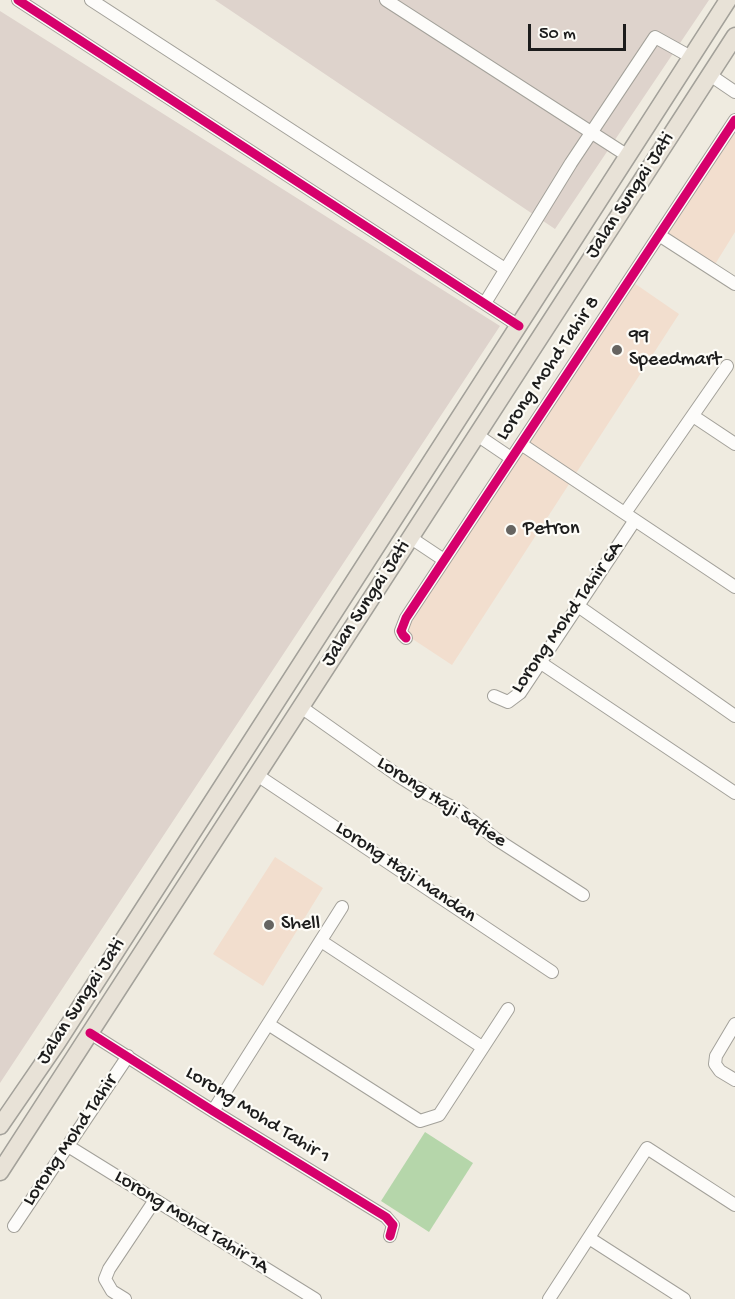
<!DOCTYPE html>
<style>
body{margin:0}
#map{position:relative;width:735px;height:1299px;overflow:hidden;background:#efebe0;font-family:"Gochi Hand",sans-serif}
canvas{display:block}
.scale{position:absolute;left:528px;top:24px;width:98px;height:27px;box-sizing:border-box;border:3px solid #1c1c1c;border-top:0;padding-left:8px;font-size:18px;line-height:21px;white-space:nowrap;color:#1c1c1c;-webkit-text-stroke:4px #fdfcf7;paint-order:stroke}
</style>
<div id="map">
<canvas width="735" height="1299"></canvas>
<div class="scale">50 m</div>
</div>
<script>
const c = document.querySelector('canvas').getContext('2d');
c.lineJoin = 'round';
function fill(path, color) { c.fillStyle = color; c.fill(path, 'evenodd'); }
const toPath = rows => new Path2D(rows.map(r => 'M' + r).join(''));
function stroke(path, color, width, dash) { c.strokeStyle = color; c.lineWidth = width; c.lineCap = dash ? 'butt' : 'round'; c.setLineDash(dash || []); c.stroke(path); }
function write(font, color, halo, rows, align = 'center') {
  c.font = font + ' "Gochi Hand",sans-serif'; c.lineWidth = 4.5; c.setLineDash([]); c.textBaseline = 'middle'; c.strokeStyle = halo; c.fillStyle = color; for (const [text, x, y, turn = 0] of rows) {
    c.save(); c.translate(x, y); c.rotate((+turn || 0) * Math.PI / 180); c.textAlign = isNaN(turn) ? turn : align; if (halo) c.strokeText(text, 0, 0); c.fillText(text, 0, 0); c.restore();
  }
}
const built = toPath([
 [735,130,735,232,714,266,666,233],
 [634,283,679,314,452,665,408,636,408,625],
 [275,857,323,888,263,986,213,954]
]);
const industrial = toPath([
 [215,0,709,0,555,229],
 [0,11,500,326,0,1083]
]);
const green = toPath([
 [425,1132,473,1163,429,1232,381,1201]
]);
const minor = toPath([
 [18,0,519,326],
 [91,0,505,269],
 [386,0,628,156],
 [710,75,735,92],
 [659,235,735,284],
 [485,303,571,163,655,37,691,57],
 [693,416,735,444],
 [477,435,511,458],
 [521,444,735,587],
 [625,513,727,366],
 [411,538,444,560],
 [578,606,735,716],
 [406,638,403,635,401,631,406,618,735,120],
 [541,663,735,793],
 [494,696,508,702,520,693,635,520],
 [301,707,400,777,427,794,460,811,496,839,583,895],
 [257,775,552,972],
 [321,941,482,1047],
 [268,1024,420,1121,439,1115,508,1009],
 [735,1024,716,1056,715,1064,720,1071,735,1080],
 [90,1033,213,1111,386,1217,393,1225,390,1236],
 [213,1111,342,907],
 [68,1146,315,1299],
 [14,1226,128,1056],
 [589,1238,684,1299],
 [125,1299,112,1291,105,1279,109,1269,155,1200],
 [549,1299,647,1148,735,1205]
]);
const major = toPath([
 [0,1126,57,1043,728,0],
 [0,1172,735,36]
]);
const cycleway = toPath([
 [18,0,519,326],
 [406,638,403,635,401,631,406,618,735,120],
 [90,1033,213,1111,386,1217,393,1225,390,1236]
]);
const markers = [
 [617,350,6,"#666461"],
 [511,530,6,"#666461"],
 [269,925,6,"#666461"]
];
const streetNames = [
 ["Jalan Sungai Jati",631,196,-57],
 ["Lorong Mohd Tahir 8",549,369,-56],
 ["Jalan Sungai Jati",367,604,-57],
 ["Lorong Mohd Tahir 6A",568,618,-55],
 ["Lorong Haji Safiee",441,803,33],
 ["Lorong Haji Mandan",405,873,34],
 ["Jalan Sungai Jati",82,1002,-57],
 ["Lorong Mohd Tahir 1",257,1116,32],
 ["Lorong Mohd Tahir",71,1141,-56],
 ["Lorong Mohd Tahir 1A",191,1223,32]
];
const poiNames = [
 ["99",629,338],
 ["Speedmart",629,361],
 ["Petron",523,530],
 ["Shell",281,925]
];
fill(built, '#f2dece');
fill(industrial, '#ded3cc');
fill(green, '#b5d6aa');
stroke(minor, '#a3a19a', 14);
stroke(major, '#a3a19a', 19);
stroke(minor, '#fdfcfa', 12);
stroke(major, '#e8e2d7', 16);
stroke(cycleway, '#d6006c', 9);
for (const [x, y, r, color] of markers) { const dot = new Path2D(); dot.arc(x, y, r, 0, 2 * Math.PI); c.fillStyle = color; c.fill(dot); stroke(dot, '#fdfcf7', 2); }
write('20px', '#1c1c1c', '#fdfcf7', streetNames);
write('20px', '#1c1c1c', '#fdfcf7', poiNames, 'left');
</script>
